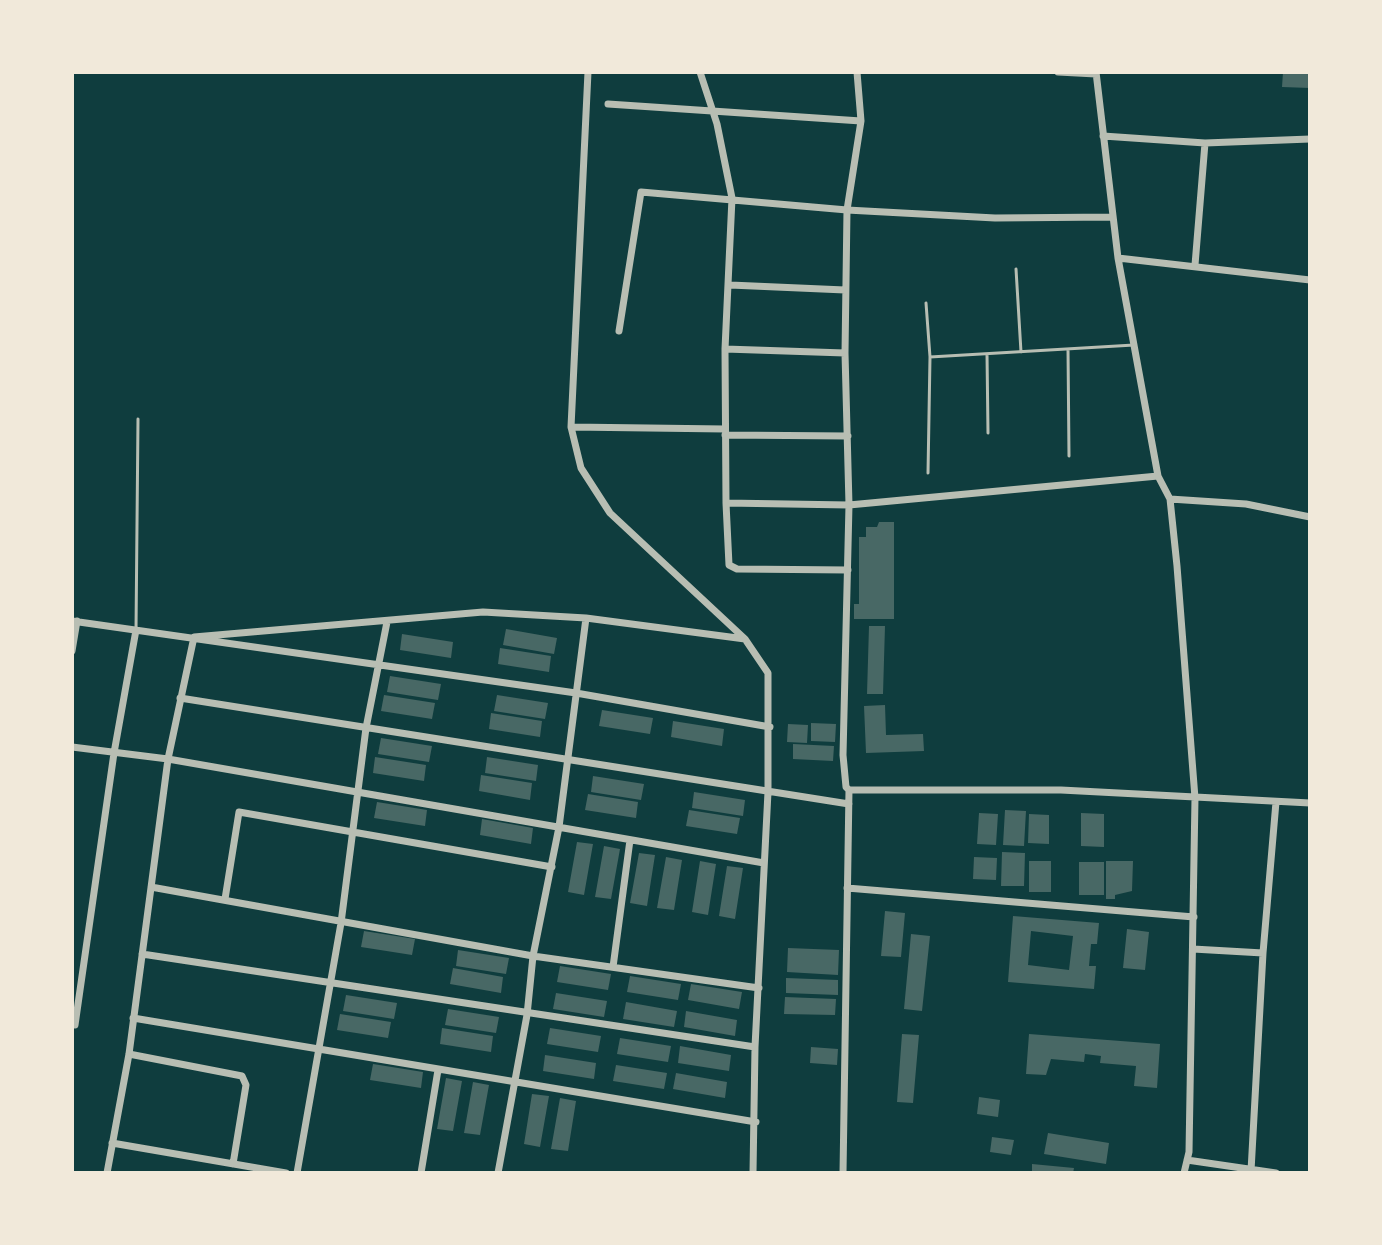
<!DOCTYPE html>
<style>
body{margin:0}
#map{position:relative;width:1382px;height:1245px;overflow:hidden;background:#0f3d3e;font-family:Lato,sans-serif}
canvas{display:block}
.frame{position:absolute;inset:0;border:74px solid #f1e9da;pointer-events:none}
</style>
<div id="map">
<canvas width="1382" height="1245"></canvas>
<div class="frame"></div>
</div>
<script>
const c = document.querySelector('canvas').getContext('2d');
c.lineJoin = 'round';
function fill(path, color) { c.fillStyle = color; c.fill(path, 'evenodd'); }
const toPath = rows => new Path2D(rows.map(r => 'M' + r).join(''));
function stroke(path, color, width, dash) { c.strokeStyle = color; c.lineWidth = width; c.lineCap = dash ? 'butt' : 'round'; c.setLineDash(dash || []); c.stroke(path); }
const building = toPath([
 [1283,72,1310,72,1310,88,1282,87],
 [879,522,894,522,894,619,854,619,854,604,859,604,859,537,866,537,866,527,877,527],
 [869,626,885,626,883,694,867,694],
 [506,629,557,638,554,654,503,645],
 [402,634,453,642,451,658,400,650],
 [500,648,551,656,549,672,498,664],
 [390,676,441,684,438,700,387,692],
 [384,695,435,703,432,719,381,711],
 [497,695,548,703,545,719,494,711],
 [885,705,886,735,923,734,924,751,866,753,864,706],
 [602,710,653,718,650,734,599,726],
 [491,713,542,721,540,737,489,729],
 [673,721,724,729,722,746,671,737],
 [811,723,836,724,835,742,811,741],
 [788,724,808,725,807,743,787,742],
 [381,738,432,746,429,762,378,754],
 [793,744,834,746,833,761,793,759],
 [375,757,426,765,424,781,373,773],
 [487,757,538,765,536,781,485,773],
 [481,775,532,783,530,800,479,791],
 [593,776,644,784,641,800,591,792],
 [694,792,745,800,743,816,692,808],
 [588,794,638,802,636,818,585,810],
 [377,802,427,810,425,826,374,818],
 [689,810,740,818,737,834,686,826],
 [1005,810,1026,811,1024,846,1003,845],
 [979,813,998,814,996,845,977,844],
 [1081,813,1104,814,1104,847,1081,846],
 [1029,814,1049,815,1049,844,1028,843],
 [482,819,533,828,531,844,480,835],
 [577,842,593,844,584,895,568,892],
 [604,846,620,849,611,899,595,897],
 [1002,852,1025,853,1024,886,1001,886],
 [639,853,655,855,647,906,630,903],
 [666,857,682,860,674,910,657,908],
 [974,857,997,858,996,880,973,879],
 [700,861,716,864,708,915,692,912],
 [1029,861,1051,861,1051,892,1029,892],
 [1106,861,1133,861,1132,891,1115,895,1115,899,1106,899],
 [1079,862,1104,862,1104,895,1079,895],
 [727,866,743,868,735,919,719,916],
 [885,911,905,913,901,957,881,956],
 [1013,916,1099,923,1097,944,1091,944,1089,966,1096,966,1094,989,1008,982],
 [1031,931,1073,936,1069,970,1028,965],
 [1127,929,1149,932,1145,970,1123,968],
 [364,931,415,939,412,955,361,947],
 [911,934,930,936,922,1011,904,1009],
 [788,948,839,950,838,975,787,972],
 [458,950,509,958,506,974,456,966],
 [560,966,611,974,608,990,557,982],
 [453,968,503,977,501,993,450,984],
 [630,976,681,984,678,1000,627,992],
 [786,978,838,980,838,995,786,993],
 [691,984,742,992,739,1009,688,1000],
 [556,993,607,1001,604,1017,553,1009],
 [346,995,397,1003,394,1019,343,1011],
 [785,997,836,999,835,1015,784,1014],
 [626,1002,677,1011,674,1027,623,1019],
 [448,1009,499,1017,496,1033,445,1025],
 [686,1011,737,1020,735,1036,684,1027],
 [340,1014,391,1022,388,1038,337,1030],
 [442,1028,493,1036,491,1052,440,1044],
 [550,1028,601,1036,598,1052,547,1044],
 [902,1034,919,1035,913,1103,897,1102],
 [1029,1034,1160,1044,1157,1088,1134,1086,1136,1066,1100,1063,1101,1056,1085,1054,1084,1062,1051,1059,1046,1075,1026,1074],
 [620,1038,671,1046,668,1062,617,1054],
 [680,1046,731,1055,729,1071,678,1063],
 [811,1047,838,1049,837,1065,810,1063],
 [545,1055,596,1063,594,1079,543,1071],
 [373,1064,423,1072,421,1088,370,1080],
 [616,1065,667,1073,664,1089,613,1081],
 [676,1073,727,1082,725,1098,673,1089],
 [446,1078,462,1081,453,1131,437,1129],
 [473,1082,489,1085,480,1135,464,1133],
 [532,1094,549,1096,540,1147,524,1144],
 [979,1097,1000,1100,998,1117,977,1114],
 [560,1098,576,1101,568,1151,551,1149],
 [1048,1133,1109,1143,1106,1164,1044,1154],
 [992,1137,1014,1140,1011,1155,990,1152],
 [1032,1164,1074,1168,1073,1173,1032,1173]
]);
const service = toPath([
 [1016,269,1021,352],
 [926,303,930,357,928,473],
 [1068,349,1069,456],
 [987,354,988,433],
 [930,357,1134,345],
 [136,630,138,419]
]);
const minor = toPath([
 [588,72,571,427,581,468,610,513,745,639],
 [700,72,717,124,732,198,725,349,726,503,849,505,843,755,846,787,849,790,843,1173],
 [1058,72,1096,74],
 [1096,72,1118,258,1158,476,1170,499,1177,566,1195,798,1189,1152,1184,1173],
 [608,104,861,121,857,72],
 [1103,136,1205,143,1310,139],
 [1113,217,995,218,847,210,845,353,849,505,1158,476],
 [1118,258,1310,280],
 [1195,265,1205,143],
 [730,285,845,290],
 [619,331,641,192,847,210,861,121],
 [725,349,845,353],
 [571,427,725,429],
 [725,435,848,436],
 [1170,499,1246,504,1310,517],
 [726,503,729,565,737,569,848,570],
 [72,621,576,693,770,727],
 [72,651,77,621],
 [180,698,849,804],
 [72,747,168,759,764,863],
 [849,790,1061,790,1310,803],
 [151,887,533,956,759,988],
 [847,888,1194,917],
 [225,899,239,812,552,867],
 [1193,949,1263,953,1276,802],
 [142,954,755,1047],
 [613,967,630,840],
 [133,1018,756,1122],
 [75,1025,114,753,136,630],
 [129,1054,242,1076,246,1085,233,1164],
 [112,1143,286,1173],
 [1187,1160,1276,1173],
 [1251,1171,1263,953],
 [107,1173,129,1054,168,759,194,637,483,612,586,618,745,639,768,673,768,792,755,1047,753,1173],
 [297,1173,341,923,366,728,387,622],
 [421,1173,438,1070],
 [498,1173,527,1015,533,956,559,827,586,618]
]);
fill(building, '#486865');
stroke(service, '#b8beb3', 3);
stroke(minor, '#b8beb3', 7);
</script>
